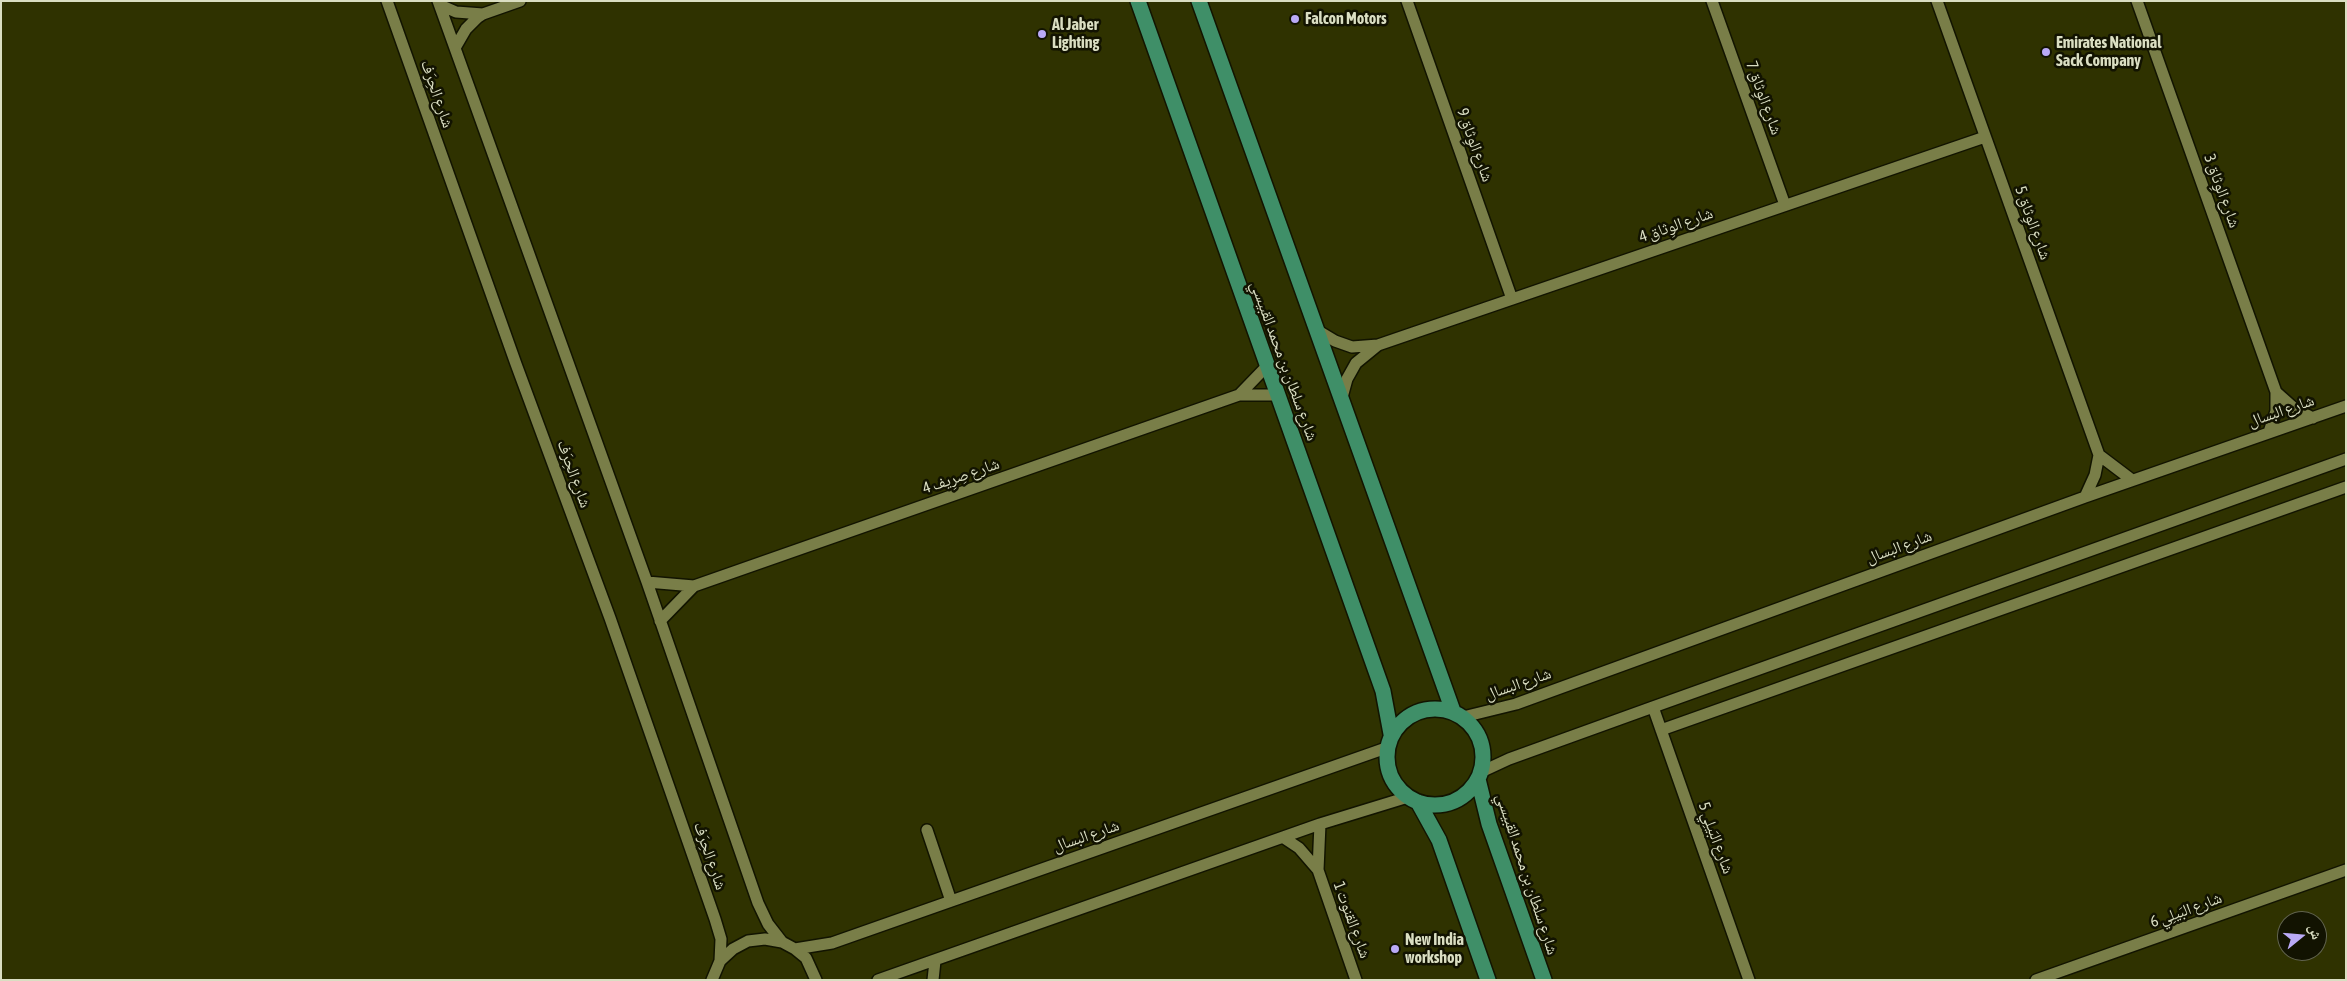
<!DOCTYPE html>
<meta charset="utf-8">
<style>
body{margin:0}
#map{position:relative;width:2347px;height:981px;overflow:hidden;background:#292c02;font-family:"Asap Condensed","Noto Naskh Arabic",sans-serif}
canvas{display:block}
.frame{position:absolute;inset:0;border:2px solid #dadec2;pointer-events:none}
.north{position:absolute;left:2277px;top:911px;width:50px;height:50px;box-sizing:border-box;background:#121301;border:1px solid #62644e;border-radius:50%;rotate:73deg;font-size:14px;font-weight:700;line-height:20px;text-align:center;color:#dadec2}
.north::after{content:'';display:block;margin:auto;width:18px;height:22px;background:#baaaf6;clip-path:polygon(50% 0,100% 100%,50% 72%,0 100%)}
</style>
<div id="map">
<canvas width="2347" height="981"></canvas>
<div class="frame"></div>
<div class="north">ش</div>
</div>
<script>
const c = document.querySelector('canvas').getContext('2d');
c.lineJoin = 'round';
function fill(path, color) { c.fillStyle = color; c.fill(path, 'evenodd'); }
const toPath = rows => new Path2D(rows.map(r => 'M' + r).join(''));
function stroke(path, color, width, dash) { c.strokeStyle = color; c.lineWidth = width; c.lineCap = dash ? 'butt' : 'round'; c.setLineDash(dash || []); c.stroke(path); }
function write(font, color, halo, rows, align = 'center') {
  c.font = font + ' "Asap Condensed","Noto Naskh Arabic",sans-serif'; c.lineWidth = 5; c.setLineDash([]); c.textBaseline = 'middle'; c.strokeStyle = halo; c.fillStyle = color; for (const [text, x, y, turn = 0] of rows) {
    c.save(); c.translate(x, y); c.rotate((+turn || 0) * Math.PI / 180); c.textAlign = isNaN(turn) ? turn : align; if (halo) c.strokeText(text, 0, 0); c.fillText(text, 0, 0); c.restore();
  }
}
const built = toPath([
 [1,1,2346,1,2346,980,1,980],
 [2287,921,2317,921,2317,951,2287,951]
]);
const minor = toPath([
 [387,1,516,364,610,618,715,919,721,939,720,961],
 [438,1,647,582,758,903,768,924,782,942],
 [1407,1,1512,299],
 [1712,1,1785,205],
 [1937,1,2099,455,2132,480],
 [2137,1,2276,392,2276,411,2269,432],
 [440,5,456,12,483,14],
 [455,48,466,29,477,18,483,14,520,1],
 [1315,329,1335,341,1352,347,1378,345,1985,137],
 [2276,392,2294,408,2313,418],
 [1239,395,1267,366],
 [1341,401,1347,379,1356,363,1378,345],
 [2085,497,2095,475,2099,455],
 [647,582,694,586,1239,395,1277,395],
 [660,621,694,586],
 [1653,707,1749,980],
 [1463,717,1516,704,2085,497,2346,406],
 [1661,730,2346,487],
 [1481,772,1509,759,1653,707,2346,459],
 [927,830,951,901],
 [1284,838,1299,848,1318,870,1356,980],
 [1318,870,1320,824],
 [795,949,832,943,1386,748],
 [712,980,720,961,733,949,748,941,765,939,782,942,795,949,806,958,816,980],
 [878,980,1320,824,1408,797],
 [933,980,935,961],
 [2036,980,2346,870]
]);
const major = toPath([
 [1138,1,1383,691,1391,734],
 [1199,1,1453,711],
 '1387 757a48 48 0 1 1 96 0a48 48 0 1 1-96 0Z',
 [1478,779,1489,824,1544,980],
 [1418,802,1439,840,1488,980]
]);
const markers = [
 [1295,19,5,"#baaaf6"],
 [1042,34,5,"#baaaf6"],
 [2046,52,5,"#baaaf6"],
 [1395,949,5,"#baaaf6"]
];
const poiNames = [
 ["Falcon Motors",1305,19],
 ["Al Jaber",1052,25],
 ["Lighting",1052,43],
 ["Emirates National",2056,43],
 ["Sack Company",2056,61],
 ["New India",1405,940],
 ["workshop",1405,958]
];
const streetNames = [
 ["شارع الحِرَف",437,94,71],
 ["شارع الوِثاق 7",1764,98,70],
 ["شارع الوِثاق 9",1475,145,70],
 ["شارع الوِثاق 3",2222,191,70],
 ["شارع الوِثاق 5",2033,223,70],
 ["شارع الوِثاق 4",1676,225,-19],
 ["شارع سلطان بن محمد القبيسي",1284,361,70],
 ["شارع البسال",2281,411,-19],
 ["شارع الحِرَف",574,474,70],
 ["شارع صِرِيف 4",961,476,-19],
 ["شارع البسال",1899,547,-20],
 ["شارع البسال",1518,684,-19],
 ["شارع البسال",1086,836,-19],
 ["شارع البَيلِي 5",1716,838,70],
 ["شارع الحِرَف",710,856,71],
 ["شارع سلطان بن محمد القبيسي",1527,874,72],
 ["شارع البَيلِي 6",2186,910,-20],
 ["شارع القنوت 1",1352,920,70]
];
fill(built, '#2f3200');
stroke(minor, '#121400', 14);
stroke(major, '#121400', 18);
stroke(minor, '#797e48', 11);
stroke(major, '#3f8f68', 15);
for (const [x, y, r, color] of markers) { const dot = new Path2D(); dot.arc(x, y, r, 0, 2 * Math.PI); c.fillStyle = color; c.fill(dot); stroke(dot, '#121301', 2); }
write('bold 16px', '#dadec2', '#121301', poiNames, 'left');
write('16px', '#dadec2', '#121301', streetNames);
</script>
